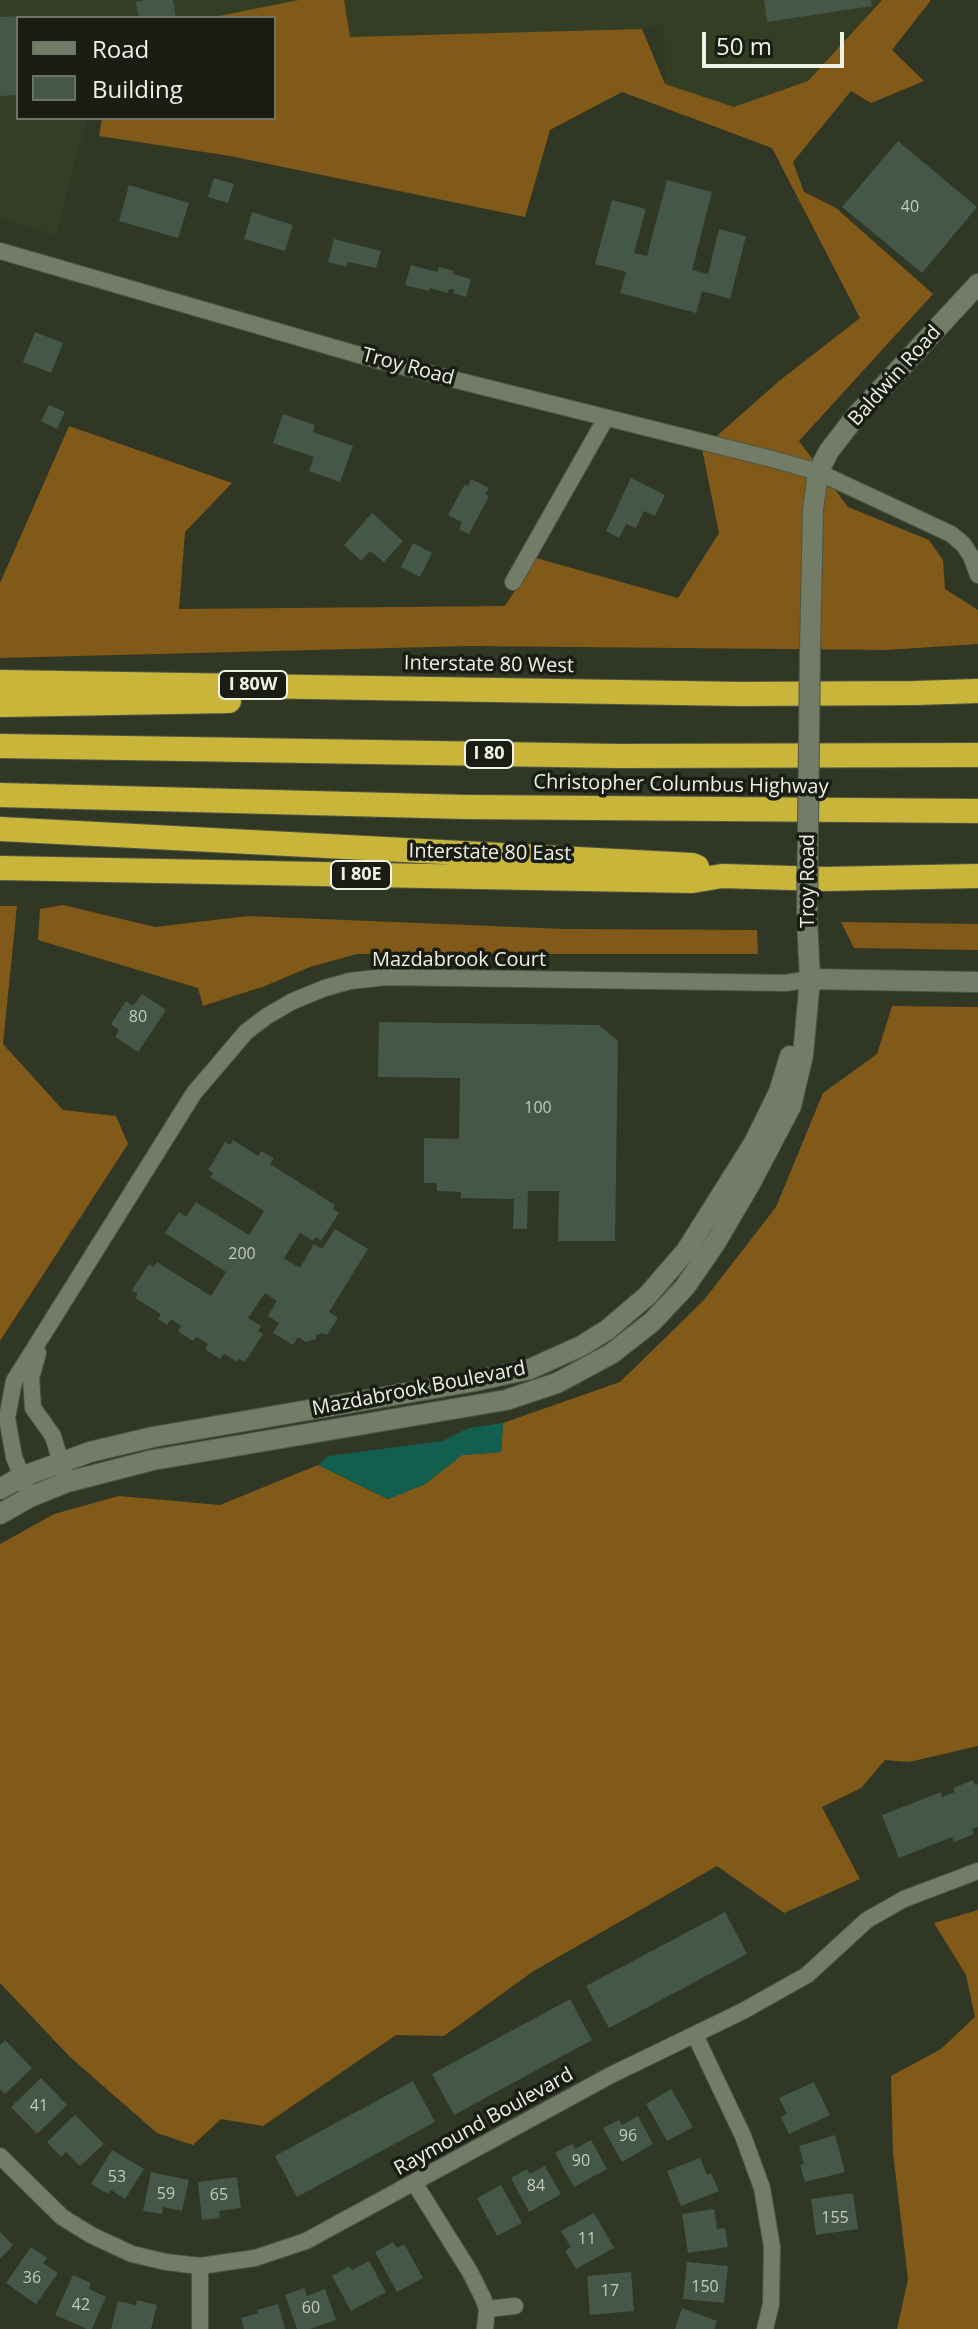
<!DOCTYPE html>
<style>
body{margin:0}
#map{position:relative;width:978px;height:2329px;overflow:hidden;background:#303724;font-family:"Open Sans",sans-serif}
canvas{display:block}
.legend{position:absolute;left:16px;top:16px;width:260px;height:104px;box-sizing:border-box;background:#1a1d14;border:2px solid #6e7268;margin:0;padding:10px 14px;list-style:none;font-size:24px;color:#edf2e5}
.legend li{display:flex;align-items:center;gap:16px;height:40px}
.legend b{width:40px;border:2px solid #6e7268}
.scale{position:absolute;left:702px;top:32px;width:142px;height:36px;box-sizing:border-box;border:4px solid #edf2e5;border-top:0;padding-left:10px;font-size:24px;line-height:28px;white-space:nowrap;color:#edf2e5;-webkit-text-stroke:6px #1a1d14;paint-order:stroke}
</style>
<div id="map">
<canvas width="978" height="2329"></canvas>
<ul class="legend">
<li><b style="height:10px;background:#737c66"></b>Road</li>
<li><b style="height:22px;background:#445748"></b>Building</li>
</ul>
<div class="scale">50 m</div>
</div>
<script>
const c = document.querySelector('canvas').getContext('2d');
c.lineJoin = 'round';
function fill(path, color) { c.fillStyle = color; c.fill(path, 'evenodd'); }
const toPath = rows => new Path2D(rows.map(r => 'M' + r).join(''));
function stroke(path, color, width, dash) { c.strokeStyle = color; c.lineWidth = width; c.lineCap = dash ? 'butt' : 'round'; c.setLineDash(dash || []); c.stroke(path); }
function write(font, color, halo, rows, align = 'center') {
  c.font = font + ' "Open Sans",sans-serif'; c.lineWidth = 7; c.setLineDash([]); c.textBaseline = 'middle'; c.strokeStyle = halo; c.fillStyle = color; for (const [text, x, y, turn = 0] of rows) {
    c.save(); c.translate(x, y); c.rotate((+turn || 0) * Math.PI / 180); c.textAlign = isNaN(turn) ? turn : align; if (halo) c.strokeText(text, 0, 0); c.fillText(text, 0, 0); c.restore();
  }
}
const built = toPath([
 [0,0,316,0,274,18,18,18,18,118,87,118,56,235,0,218],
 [325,0,882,0,807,81,734,107,665,84,664,24,642,29,338,56]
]);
const forest = toPath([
 [299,0,344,0,350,37,642,29,665,84,734,107,808,81,882,0,931,0,892,50,924,81,871,103,851,91,793,162,804,192,836,208,933,294,799,441,848,507,929,540,943,560,945,589,978,610,978,644,887,650,470,646,0,658,0,583,69,426,232,483,185,532,179,609,505,606,536,558,678,598,719,533,702,449,779,381,860,318,772,148,622,92,550,130,525,217,230,156,99,136,102,118,274,118,274,18,214,17],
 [63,905,155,927,248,916,564,929,757,930,758,954,357,954,310,967,265,986,203,1006,198,988,38,940,40,909],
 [0,906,17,906,3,1044,63,1110,116,1116,128,1144,0,1341],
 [841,922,978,924,978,950,854,948],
 [892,1006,978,1007,978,1746,909,1762,885,1760,861,1788,822,1807,860,1879,784,1913,717,1866,532,1972,444,2036,396,2035,263,2126,221,2119,193,2145,157,2133,70,2057,0,1983,0,1544,54,1514,119,1496,220,1505,318,1465,388,1499,425,1484,462,1455,501,1452,503,1423,620,1382,704,1300,776,1207,823,1093,877,1054],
 [978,1910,978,2329,897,2329,908,2279,893,2153,891,2076,941,2049,975,2017,966,1975,934,1923]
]);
const water = toPath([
 [503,1423,501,1452,462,1455,425,1484,388,1499,318,1465,328,1456,442,1441,469,1428]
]);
const building = toPath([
 [145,0,173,0,176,18,139,18,136,2],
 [764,0,871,0,872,6,767,22],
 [18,16,18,95,0,96,0,17],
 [898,141,977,207,922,273,842,207],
 [214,178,234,184,228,203,208,197],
 [667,180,712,192,692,270,708,274,719,229,746,236,730,299,702,291,696,313,620,293,626,272,595,264,612,200,646,209,634,253,647,256],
 [129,185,189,203,178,238,119,221],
 [252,212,293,225,285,251,244,239],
 [334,239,381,251,376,268,348,262,346,267,328,262],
 [411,265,437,272,439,267,454,271,453,274,471,279,466,297,453,293,455,290,449,289,448,293,430,288,429,291,405,285],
 [35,332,63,343,51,373,23,362],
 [49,405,65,412,57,429,41,421],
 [283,414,315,425,313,432,353,446,340,482,309,471,314,457,273,443],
 [631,478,665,495,655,516,644,511,636,528,626,524,619,538,606,531],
 [471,479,489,488,485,494,489,496,469,534,459,529,462,522,448,515,465,484,468,486],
 [372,513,403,541,384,562,370,551,361,561,344,545],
 [413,543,432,553,420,577,401,567],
 [142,994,166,1010,138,1052,115,1037,119,1030,111,1024,126,1001,133,1006],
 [379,1022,599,1025,618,1041,615,1241,558,1241,559,1191,528,1191,527,1229,513,1229,514,1199,461,1198,461,1192,437,1191,437,1183,424,1183,424,1138,459,1139,460,1078,378,1077],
 [233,1140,258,1156,261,1151,274,1158,270,1164,335,1205,333,1209,339,1213,321,1241,316,1237,313,1241,300,1233,284,1258,300,1268,314,1244,322,1249,335,1229,368,1249,329,1312,338,1318,327,1335,323,1333,316,1335,316,1339,306,1342,298,1337,293,1345,273,1333,279,1323,268,1316,277,1301,265,1293,248,1318,261,1326,258,1331,263,1334,245,1362,239,1359,237,1362,224,1354,220,1359,205,1349,208,1344,202,1340,196,1337,193,1341,178,1331,181,1326,171,1319,167,1325,158,1319,161,1314,135,1298,138,1294,132,1290,149,1264,154,1267,157,1262,211,1296,226,1272,165,1233,179,1212,186,1217,196,1202,249,1235,264,1211,210,1177,213,1173,208,1170,225,1142,230,1145],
 [973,1780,975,1785,978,1784,978,1827,972,1829,974,1834,954,1842,952,1837,899,1858,882,1815,941,1792,942,1797,955,1792,953,1788],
 [725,1912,747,1954,609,2028,586,1986],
 [570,1999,592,2040,454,2115,432,2074],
 [5,2040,32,2068,5,2094,0,2089,0,2045],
 [41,2078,67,2105,37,2134,11,2107],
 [413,2081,435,2122,297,2197,275,2156],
 [814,2082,830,2115,789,2134,781,2117,787,2114,779,2098],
 [671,2089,693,2127,667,2141,646,2104],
 [75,2115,104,2144,80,2166,66,2152,61,2157,47,2142],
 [638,2116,653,2144,622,2162,603,2128,619,2120,622,2125],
 [835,2135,845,2172,805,2182,800,2165,804,2164,799,2146],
 [591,2140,607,2169,574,2187,555,2153,572,2144,575,2149],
 [112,2150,144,2169,125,2199,111,2190,108,2194,91,2184],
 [700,2158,707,2175,711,2173,719,2191,681,2206,667,2171],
 [545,2166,561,2194,529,2212,511,2178,527,2169,530,2174],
 [151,2172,189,2180,182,2211,163,2207,162,2214,143,2211],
 [237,2177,241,2208,219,2211,220,2218,202,2220,198,2182],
 [501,2185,522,2223,497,2236,477,2198],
 [853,2193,858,2229,816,2235,811,2199],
 [714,2209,717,2229,725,2228,728,2247,688,2253,682,2214],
 [594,2213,614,2248,576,2269,565,2251,571,2247,561,2231],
 [0,2232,13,2245,0,2259],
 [393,2242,397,2248,404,2244,423,2278,397,2292,375,2252],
 [31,2247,47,2258,43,2263,58,2273,36,2304,6,2283],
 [369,2261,386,2292,351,2311,332,2276,349,2266,352,2270],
 [687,2262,728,2266,724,2303,683,2299],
 [631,2272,634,2311,590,2315,587,2276],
 [73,2275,91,2283,89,2289,106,2297,92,2329,87,2329,55,2315],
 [304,2288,307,2296,325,2289,336,2320,310,2329,297,2329,285,2295],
 [137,2300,157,2305,151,2329,111,2329,118,2301,136,2305],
 [278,2304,285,2329,244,2329,241,2318,258,2313,257,2310],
 [682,2308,717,2321,714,2329,675,2329]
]);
const minor = toPath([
 [0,251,380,361,772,459,818,472,951,534,963,544,971,556,978,575],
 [513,582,606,418],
 [38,1353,31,1378,33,1408,53,1436,64,1473],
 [30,1497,14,1457,7,1418,14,1381,194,1093,246,1032,267,1016,293,1001,325,988,350,981,386,977,786,983,810,979],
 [695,2035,743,2136,762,2188,772,2247,771,2304,765,2329],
 [0,2156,62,2217,91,2235,132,2254,166,2262,200,2266,255,2258,306,2241,611,2075,743,2011,807,1975,867,1920,904,1899,978,1871],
 [415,2184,470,2272,483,2298,487,2309,485,2329],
 [487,2309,515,2306],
 [200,2329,200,2266]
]);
const tertiary = toPath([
 [810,650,813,510,818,472,829,451,856,416,978,284],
 [810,979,978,982],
 [0,1489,21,1477,90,1452,153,1437,470,1382,530,1369,581,1346,607,1330,648,1295,686,1251,754,1143,779,1092,790,1056],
 [0,1514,30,1497,67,1482,153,1460,506,1400,557,1383,611,1354,652,1322,685,1287,716,1242,750,1184,791,1106,803,1055,810,979,807,918]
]);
const motorway = toPath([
 [0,682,741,694,916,693,978,691],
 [0,705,229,701],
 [0,746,618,756,978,755],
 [0,795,466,807,978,811],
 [0,829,692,865,697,867],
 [0,868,692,881,722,876,825,879,978,876]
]);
const tertiaryBridge = toPath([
 [807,918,810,650]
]);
const numberNames = [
 ["40",910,207],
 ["80",138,1017],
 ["100",538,1108],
 ["200",242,1254],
 ["41",39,2106],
 ["96",628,2136],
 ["90",581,2161],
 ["53",117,2177],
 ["84",536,2186],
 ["59",166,2194],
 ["65",219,2195],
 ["155",835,2218],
 ["11",587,2239],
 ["36",32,2278],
 ["150",705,2287],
 ["17",610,2291],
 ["42",81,2305],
 ["60",311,2308]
];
const shields = [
 [253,685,68],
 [489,754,48],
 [361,875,60]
];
const shieldNames = [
 ["I 80W",253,685],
 ["I 80",489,754],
 ["I 80E",361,875]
];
const streetNames = [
 ["Troy Road",408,367,15],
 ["Baldwin Road",895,376,-48],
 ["Interstate 80 West",489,665,1],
 ["Christopher Columbus Highway",681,785,1],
 ["Interstate 80 East",490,853,1],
 ["Troy Road",808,881,-90],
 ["Mazdabrook Court",459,960],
 ["Mazdabrook Boulevard",419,1389,-11],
 ["Raymound Boulevard",484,2122,-29]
];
fill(built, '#343e24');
fill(forest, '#815918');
fill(water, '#125e4f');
fill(building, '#445748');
stroke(minor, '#4f5544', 18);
stroke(tertiary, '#4f5544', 22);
stroke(motorway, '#4f5544', 26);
stroke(minor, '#737c66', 16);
stroke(tertiary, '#737c66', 20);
stroke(motorway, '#c9b53a', 24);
stroke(tertiaryBridge, '#4f5544', 22, []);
stroke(tertiaryBridge, '#737c66', 20);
write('16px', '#c3cbbe', null, numberNames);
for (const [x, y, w] of shields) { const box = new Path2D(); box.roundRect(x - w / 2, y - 14, w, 28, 6); c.fillStyle = '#1a1d14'; c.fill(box); stroke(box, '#edf2e5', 2); }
write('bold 18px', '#edf2e5', null, shieldNames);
write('20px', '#edf2e5', '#1a1d14', streetNames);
</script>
